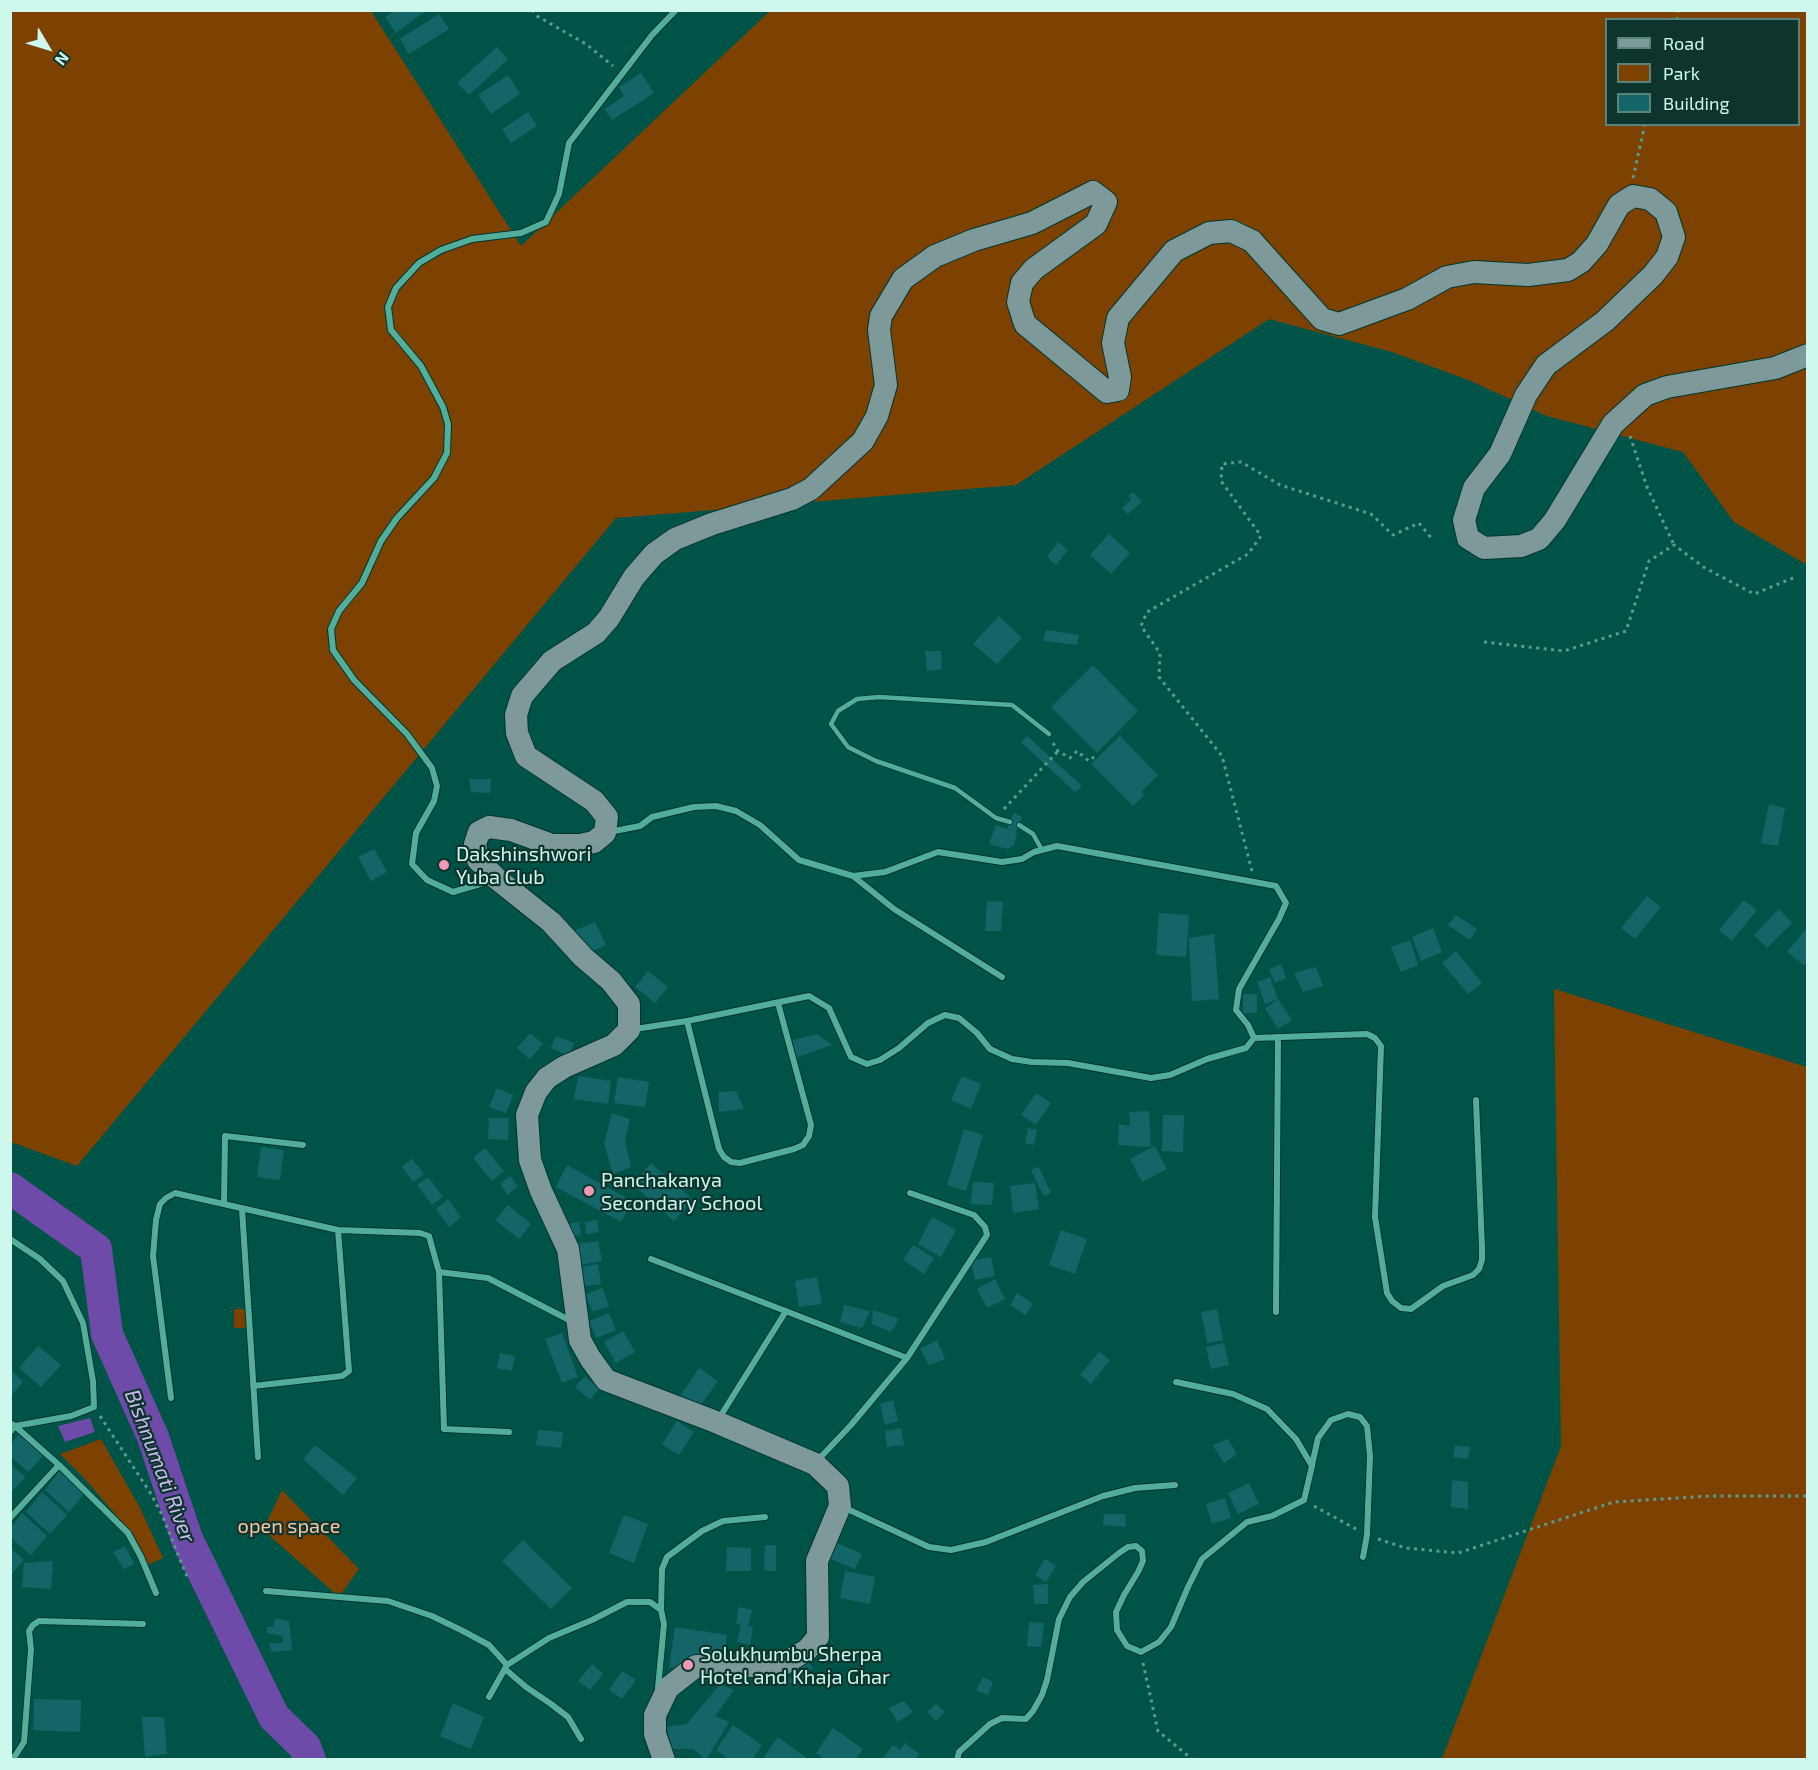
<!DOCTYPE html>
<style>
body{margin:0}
#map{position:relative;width:1818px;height:1770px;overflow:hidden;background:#005447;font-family:"Exo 2",sans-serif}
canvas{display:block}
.frame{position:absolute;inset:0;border:12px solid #cef8ee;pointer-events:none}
.legend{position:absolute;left:1605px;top:18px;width:195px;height:108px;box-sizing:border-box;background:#0d352d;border:2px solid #5a837a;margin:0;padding:8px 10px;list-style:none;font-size:18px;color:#cef8ee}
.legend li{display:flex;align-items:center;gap:12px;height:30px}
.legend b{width:30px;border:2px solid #5a837a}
.north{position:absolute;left:18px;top:18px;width:60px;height:60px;-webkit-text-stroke:4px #0d352d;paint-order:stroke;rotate:128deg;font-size:16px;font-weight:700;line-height:24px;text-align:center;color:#cef8ee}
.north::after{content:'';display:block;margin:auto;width:21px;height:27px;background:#cef8ee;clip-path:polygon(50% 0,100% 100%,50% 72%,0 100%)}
</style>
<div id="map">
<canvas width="1818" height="1770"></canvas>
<div class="frame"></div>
<ul class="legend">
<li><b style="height:8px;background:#7d999a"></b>Road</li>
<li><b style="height:16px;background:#7e4200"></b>Park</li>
<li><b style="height:16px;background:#136568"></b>Building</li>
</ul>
<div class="north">N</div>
</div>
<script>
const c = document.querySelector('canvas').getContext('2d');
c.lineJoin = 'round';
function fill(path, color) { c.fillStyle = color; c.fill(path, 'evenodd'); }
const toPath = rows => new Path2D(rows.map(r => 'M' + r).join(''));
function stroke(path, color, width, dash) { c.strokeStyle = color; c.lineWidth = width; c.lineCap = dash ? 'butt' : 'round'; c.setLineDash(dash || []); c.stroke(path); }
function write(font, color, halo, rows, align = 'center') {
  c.font = font + ' "Exo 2",sans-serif'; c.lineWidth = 4.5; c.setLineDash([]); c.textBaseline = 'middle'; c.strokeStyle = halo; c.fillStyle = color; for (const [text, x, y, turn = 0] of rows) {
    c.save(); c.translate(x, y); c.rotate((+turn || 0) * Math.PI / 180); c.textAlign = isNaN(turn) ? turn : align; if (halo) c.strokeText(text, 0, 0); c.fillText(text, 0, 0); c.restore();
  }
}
const green = toPath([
 [11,11,371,11,521,246,770,11,1807,11,1807,565,1734,522,1683,452,1547,416,1471,381,1392,352,1269,319,1016,485,616,518,77,1166,11,1142],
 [1606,20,1798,20,1798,124,1606,124],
 [1554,989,1807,1067,1807,1759,1442,1759,1561,1446],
 [234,1309,248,1309,250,1328,234,1328],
 [101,1439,139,1506,163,1558,147,1565,128,1529,85,1479,60,1454],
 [282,1490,359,1569,339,1597,263,1530]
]);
const water = toPath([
 [90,1418,95,1432,65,1442,58,1426]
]);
const river = toPath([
 [10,1188,96,1249,107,1334,153,1437,187,1539,274,1717,305,1747,310,1760]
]);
const building = toPath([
 [395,10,427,10,396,33,385,17],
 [439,14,449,29,409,54,400,39],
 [497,47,508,59,469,95,457,83],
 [641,73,654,93,612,120,605,109,624,96,619,87],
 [508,75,520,94,491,114,478,95],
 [528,112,537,126,511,143,502,129],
 [1133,492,1142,502,1127,514,1122,508,1131,500,1128,496],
 [1109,534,1130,553,1111,574,1090,555],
 [1058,542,1068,550,1056,565,1047,557],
 [999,616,1022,638,997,664,973,644],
 [1046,630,1079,635,1077,645,1043,641],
 [925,651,941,651,942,669,927,671],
 [1093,665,1138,711,1097,753,1051,707],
 [1027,736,1082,786,1075,792,1021,742],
 [1120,736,1158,775,1142,791,1144,795,1133,806,1091,764],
 [469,779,491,779,490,793,471,792],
 [1769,804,1785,808,1778,846,1761,843],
 [1014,813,1022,817,1016,832,1017,834,1014,845,1008,849,989,844,996,825,1007,829],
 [374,849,387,872,371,881,358,857],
 [1647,896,1661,907,1635,939,1621,928],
 [1744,900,1757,910,1732,941,1719,930],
 [987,901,1003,902,1001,931,985,931],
 [1779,909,1792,923,1767,948,1754,935],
 [1159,913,1189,915,1186,957,1156,955],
 [1456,915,1477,929,1470,940,1448,925],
 [595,922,606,945,585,955,574,931],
 [1433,928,1442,952,1421,961,1412,937],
 [1806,929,1808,930,1808,961,1804,965,1787,952],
 [1214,934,1219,999,1192,1001,1189,938],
 [1410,940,1418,965,1401,972,1391,947],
 [1456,951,1482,983,1468,994,1442,963],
 [1281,964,1286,978,1275,983,1269,969],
 [1316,967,1323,986,1303,992,1294,973],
 [648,971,668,987,655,1003,635,987],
 [1270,977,1278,999,1265,1004,1257,982],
 [1243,994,1257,994,1257,1013,1243,1013],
 [1278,999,1292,1020,1278,1029,1265,1009],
 [530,1033,543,1044,530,1059,517,1048],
 [817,1034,832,1045,795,1058,790,1041],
 [556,1036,574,1043,569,1056,551,1048],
 [578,1076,611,1081,608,1104,574,1099],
 [962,1076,981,1084,971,1109,951,1100],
 [618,1077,649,1082,645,1107,614,1103],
 [497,1088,513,1095,506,1113,489,1107],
 [736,1091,744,1109,719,1112,719,1092],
 [1036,1093,1051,1103,1036,1125,1021,1115],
 [1149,1111,1151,1147,1118,1145,1119,1124,1130,1126,1129,1112],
 [612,1113,630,1119,625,1140,631,1167,613,1174,604,1143],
 [1163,1115,1184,1115,1183,1152,1162,1151],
 [489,1118,509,1118,508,1140,488,1139],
 [1028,1128,1037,1130,1034,1145,1025,1143],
 [964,1129,983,1135,966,1191,947,1185],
 [1155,1146,1167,1169,1142,1182,1130,1159],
 [261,1147,284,1150,280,1180,257,1177],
 [485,1148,504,1171,492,1181,473,1158],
 [412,1159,424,1174,413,1182,402,1167],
 [651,1163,693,1200,674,1221,633,1185],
 [567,1165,632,1201,621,1222,556,1187],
 [1039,1167,1051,1193,1044,1196,1031,1170],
 [510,1176,518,1186,508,1195,500,1184],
 [428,1177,443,1197,432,1205,417,1185],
 [973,1182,994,1183,992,1205,971,1204],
 [1035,1183,1039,1209,1013,1213,1010,1186],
 [448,1199,461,1217,449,1227,436,1209],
 [508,1205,531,1224,519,1239,495,1220],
 [932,1217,956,1230,941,1257,918,1244],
 [597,1220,599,1232,586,1234,585,1222],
 [579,1222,581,1235,570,1237,569,1224],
 [1061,1230,1087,1239,1075,1274,1049,1265],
 [598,1241,602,1261,579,1265,576,1244],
 [913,1245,934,1258,924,1274,903,1260],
 [991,1257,995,1276,975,1280,971,1261],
 [598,1264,601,1284,579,1287,575,1268],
 [817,1277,822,1304,799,1307,795,1281],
 [995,1279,1005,1299,987,1308,977,1289],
 [602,1288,609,1306,593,1312,585,1295],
 [1017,1293,1033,1304,1025,1315,1010,1305],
 [844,1305,870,1311,862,1328,840,1322],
 [1217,1309,1223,1340,1207,1343,1201,1312],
 [873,1310,899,1319,891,1332,872,1324],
 [609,1313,616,1330,596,1338,589,1321],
 [623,1331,635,1352,616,1363,604,1342],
 [562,1333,578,1377,562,1383,545,1339],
 [937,1340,945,1359,929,1365,920,1349],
 [1224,1343,1229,1365,1211,1369,1206,1347],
 [38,1346,61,1365,41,1387,19,1368],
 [1099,1352,1110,1360,1091,1384,1080,1375],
 [500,1353,515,1356,512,1371,497,1368],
 [699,1368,718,1381,698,1409,680,1396],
 [10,1369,23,1382,10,1397],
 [585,1376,599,1389,590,1400,575,1387],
 [893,1400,898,1421,885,1425,880,1404],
 [677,1421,694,1432,679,1455,662,1444],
 [901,1428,904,1445,887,1447,885,1431],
 [538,1430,563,1432,561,1448,536,1445],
 [19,1434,44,1455,28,1472,10,1456,10,1445],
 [1228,1439,1237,1454,1224,1463,1213,1445],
 [315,1445,357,1478,343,1495,303,1459],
 [1455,1445,1470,1447,1468,1459,1453,1457],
 [10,1464,26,1477,10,1493],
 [60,1470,85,1493,69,1512,45,1490],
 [1452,1480,1468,1482,1468,1509,1451,1507],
 [1249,1483,1259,1504,1238,1514,1228,1493],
 [42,1492,67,1515,50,1534,26,1512],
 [1225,1498,1231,1518,1212,1524,1206,1504],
 [22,1513,47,1536,31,1555,10,1537,10,1529],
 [1104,1514,1125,1514,1126,1527,1103,1525],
 [624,1515,648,1524,634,1563,609,1553],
 [523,1540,572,1588,551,1609,502,1561],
 [835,1542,862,1554,855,1569,828,1558],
 [765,1545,776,1545,776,1571,764,1571],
 [125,1546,134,1564,124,1569,113,1552],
 [727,1547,751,1548,751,1571,726,1571],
 [10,1548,24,1560,10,1576],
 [1045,1559,1056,1566,1046,1582,1035,1575],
 [53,1561,51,1589,22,1587,24,1563],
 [845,1571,875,1577,870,1604,840,1598],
 [1048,1584,1048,1604,1034,1604,1033,1585],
 [739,1607,752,1610,748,1626,753,1627,750,1645,737,1642,741,1625,736,1624],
 [275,1618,289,1621,292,1650,272,1652,269,1643,283,1643,283,1636,267,1633,267,1627,273,1627],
 [1029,1622,1044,1623,1041,1647,1027,1646],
 [675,1627,727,1635,724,1663,669,1668],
 [805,1660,813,1667,796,1688,788,1681],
 [592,1664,603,1674,590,1690,578,1681],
 [622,1671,636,1680,622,1699,609,1690],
 [983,1677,993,1682,988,1695,976,1690],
 [720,1684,734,1690,715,1716,729,1722,706,1760,693,1749,672,1749,666,1727,687,1724],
 [34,1699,81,1700,80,1732,33,1730],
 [904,1701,913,1712,898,1722,888,1708],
 [453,1703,484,1717,471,1749,440,1736],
 [936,1704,945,1712,936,1721,927,1712],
 [142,1717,164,1717,167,1754,145,1757],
 [733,1725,762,1745,752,1760,730,1760,716,1750],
 [833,1728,863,1749,855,1760,825,1760,816,1753],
 [778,1737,807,1758,806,1760,762,1760],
 [905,1743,919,1754,915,1760,882,1759,893,1745,900,1750]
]);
const path = toPath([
 [532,10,537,16,586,44,613,66],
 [1677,20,1678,10],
 [1633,178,1645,124],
 [1630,436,1647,487,1674,545],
 [1484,642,1564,651,1626,631,1649,561,1674,545,1705,568,1754,594,1793,578],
 [1053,743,1058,751,1070,758,1077,751,1089,761,1095,756],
 [1004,809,1058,751],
 [1252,871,1222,756,1159,677,1160,653,1141,626,1147,612,1248,554,1261,536,1221,481,1222,464,1241,462,1280,485,1371,514,1393,535,1419,523,1432,539],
 [100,1416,151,1494,162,1515,188,1579],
 [1314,1506,1356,1529],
 [1378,1539,1406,1548,1458,1553,1614,1502,1710,1496,1808,1496],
 [1143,1663,1158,1731,1193,1760]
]);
const lane = toPath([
 [1010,822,996,818,955,788,876,761,848,747,831,724,838,711,857,699,879,697,1012,705,1049,734],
 [1019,825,1033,834,1042,850]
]);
const street = toPath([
 [609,832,640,826,652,817,694,807,716,806,736,811,760,825,799,860,853,876,885,872,938,852,1002,862,1022,859,1034,852,1057,846,1276,886,1286,903,1279,919,1239,989,1236,1010,1248,1025,1254,1038,1246,1048,1207,1059,1170,1075,1151,1078,1068,1063,1032,1062,1012,1059,990,1049,977,1033,959,1018,945,1015,928,1023,899,1048,880,1060,867,1064,851,1057,829,1008,809,996,687,1021,635,1029],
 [853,876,894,909,1002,977],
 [490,881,453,892,427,880,412,864,416,833,434,801,437,786,432,768,407,734,354,680,333,650,331,629,339,611,362,583,381,541,397,518,434,478,447,453,448,424,443,407,421,366,391,330,388,307,396,288,419,263,441,250,472,239,521,233,546,222,559,194,569,143,652,35,676,10],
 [687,1021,719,1149,724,1157,731,1162,740,1163,794,1149,803,1145,809,1136,811,1125,778,1003],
 [1254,1038,1367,1034,1375,1038,1381,1046,1375,1217,1387,1293,1392,1301,1401,1308,1411,1309,1443,1286,1473,1275,1479,1269,1482,1260,1482,1248,1476,1100],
 [224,1204,225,1136,303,1145],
 [242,1209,258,1457],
 [10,1239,40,1259,63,1281,83,1323,93,1381,94,1407,71,1416,15,1426,10,1423],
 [651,1259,907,1358],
 [439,1272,444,1429,509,1432],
 [1276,1312,1278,1037],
 [253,1386,342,1376,349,1371,338,1230],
 [171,1398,153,1256,156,1220,160,1204,166,1198,175,1193,338,1230,420,1233,429,1236,439,1272,488,1278,571,1321],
 [718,1420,786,1311],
 [10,1432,15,1426,59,1465,128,1533,141,1557,156,1593],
 [817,1461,851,1425,907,1358,987,1235,985,1227,974,1215,910,1193],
 [1312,1465,1318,1438,1331,1420,1348,1414,1360,1417,1367,1426,1370,1456,1367,1535,1363,1557],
 [843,1507,929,1547,951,1550,986,1542,1103,1496,1135,1488,1175,1485],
 [10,1518,59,1465],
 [266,1591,388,1601,432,1616,461,1630,489,1645,507,1665],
 [661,1610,662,1569,667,1557,702,1531,723,1521,765,1517],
 [505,1669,526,1687,551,1704,568,1717,581,1739],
 [489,1697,507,1665,549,1638,592,1620,627,1602,650,1602,661,1610,664,1624,658,1688],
 [10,1759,15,1756,24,1742,31,1649,29,1631,33,1625,39,1621,143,1624],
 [957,1760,959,1752,990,1724,1002,1718,1026,1719,1033,1711,1042,1695,1047,1680,1059,1619,1070,1597,1083,1582,1119,1553,1128,1547,1136,1546,1142,1551,1143,1561,1138,1572,1124,1595,1116,1612,1117,1630,1127,1646,1141,1652,1159,1642,1171,1627,1188,1587,1202,1559,1247,1522,1272,1516,1304,1500,1312,1466,1296,1439,1267,1409,1233,1394,1176,1382]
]);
const secondary = toPath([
 [664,1760,655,1734,655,1715,668,1688,696,1666,780,1666,807,1650,818,1637,817,1561,840,1506,838,1486,815,1464,716,1422,606,1380,590,1358,580,1340,568,1249,541,1191,530,1160,527,1115,536,1092,547,1078,564,1067,614,1045,629,1030,629,1004,611,981,583,957,551,922,497,879,478,860,475,844,479,832,489,827,511,830,552,845,580,845,594,842,605,833,607,817,594,801,526,756,517,733,516,715,522,696,552,661,596,633,609,618,634,577,654,554,675,539,712,524,792,499,811,489,863,441,877,416,886,385,879,330,881,316,903,279,935,256,974,240,1032,223,1093,192,1106,202,1096,224,1034,269,1022,283,1018,302,1025,324,1107,392,1118,390,1120,377,1113,343,1118,318,1174,251,1209,233,1231,231,1252,241,1322,319,1339,324,1407,299,1447,277,1474,272,1528,275,1568,270,1581,262,1597,244,1619,205,1633,196,1650,199,1666,212,1674,237,1667,257,1653,275,1605,321,1546,365,1526,395,1500,454,1474,488,1464,520,1468,538,1484,548,1521,546,1539,539,1555,520,1613,424,1645,395,1667,387,1775,368,1808,355]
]);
const markers = [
 [444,865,6,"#f09ab6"],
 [589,1191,6,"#f09ab6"],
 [688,1665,6,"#f09ab6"]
];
const poiNames = [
 ["Dakshinshwori",456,854],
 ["Yuba Club",456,877],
 ["Panchakanya",601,1180],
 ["Secondary School",601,1203],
 ["Solukhumbu Sherpa",700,1654],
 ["Hotel and Khaja Ghar",700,1677]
];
const parkNames = [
 ["open space",289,1526]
];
const waterNames = [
 ["Bishnumati River",160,1466,69]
];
fill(green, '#7e4200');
fill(water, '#6e4aa9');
stroke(river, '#6e4aa9', 32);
fill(building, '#136568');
stroke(lane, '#00362d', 6);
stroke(street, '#00362d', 8);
stroke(secondary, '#00362d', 24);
stroke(path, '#5a9c90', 3, [3, 4.5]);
stroke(lane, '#52ad9b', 4.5);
stroke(street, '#52ad9b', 6);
stroke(secondary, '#7d999a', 22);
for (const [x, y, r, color] of markers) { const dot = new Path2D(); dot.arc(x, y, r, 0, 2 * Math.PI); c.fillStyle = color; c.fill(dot); stroke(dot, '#0d352d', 2); }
write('20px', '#cef8ee', '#0d352d', poiNames, 'left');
write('20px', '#f7c8a5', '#0d352d', parkNames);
write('italic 21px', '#ccbdef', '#0d352d', waterNames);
</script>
